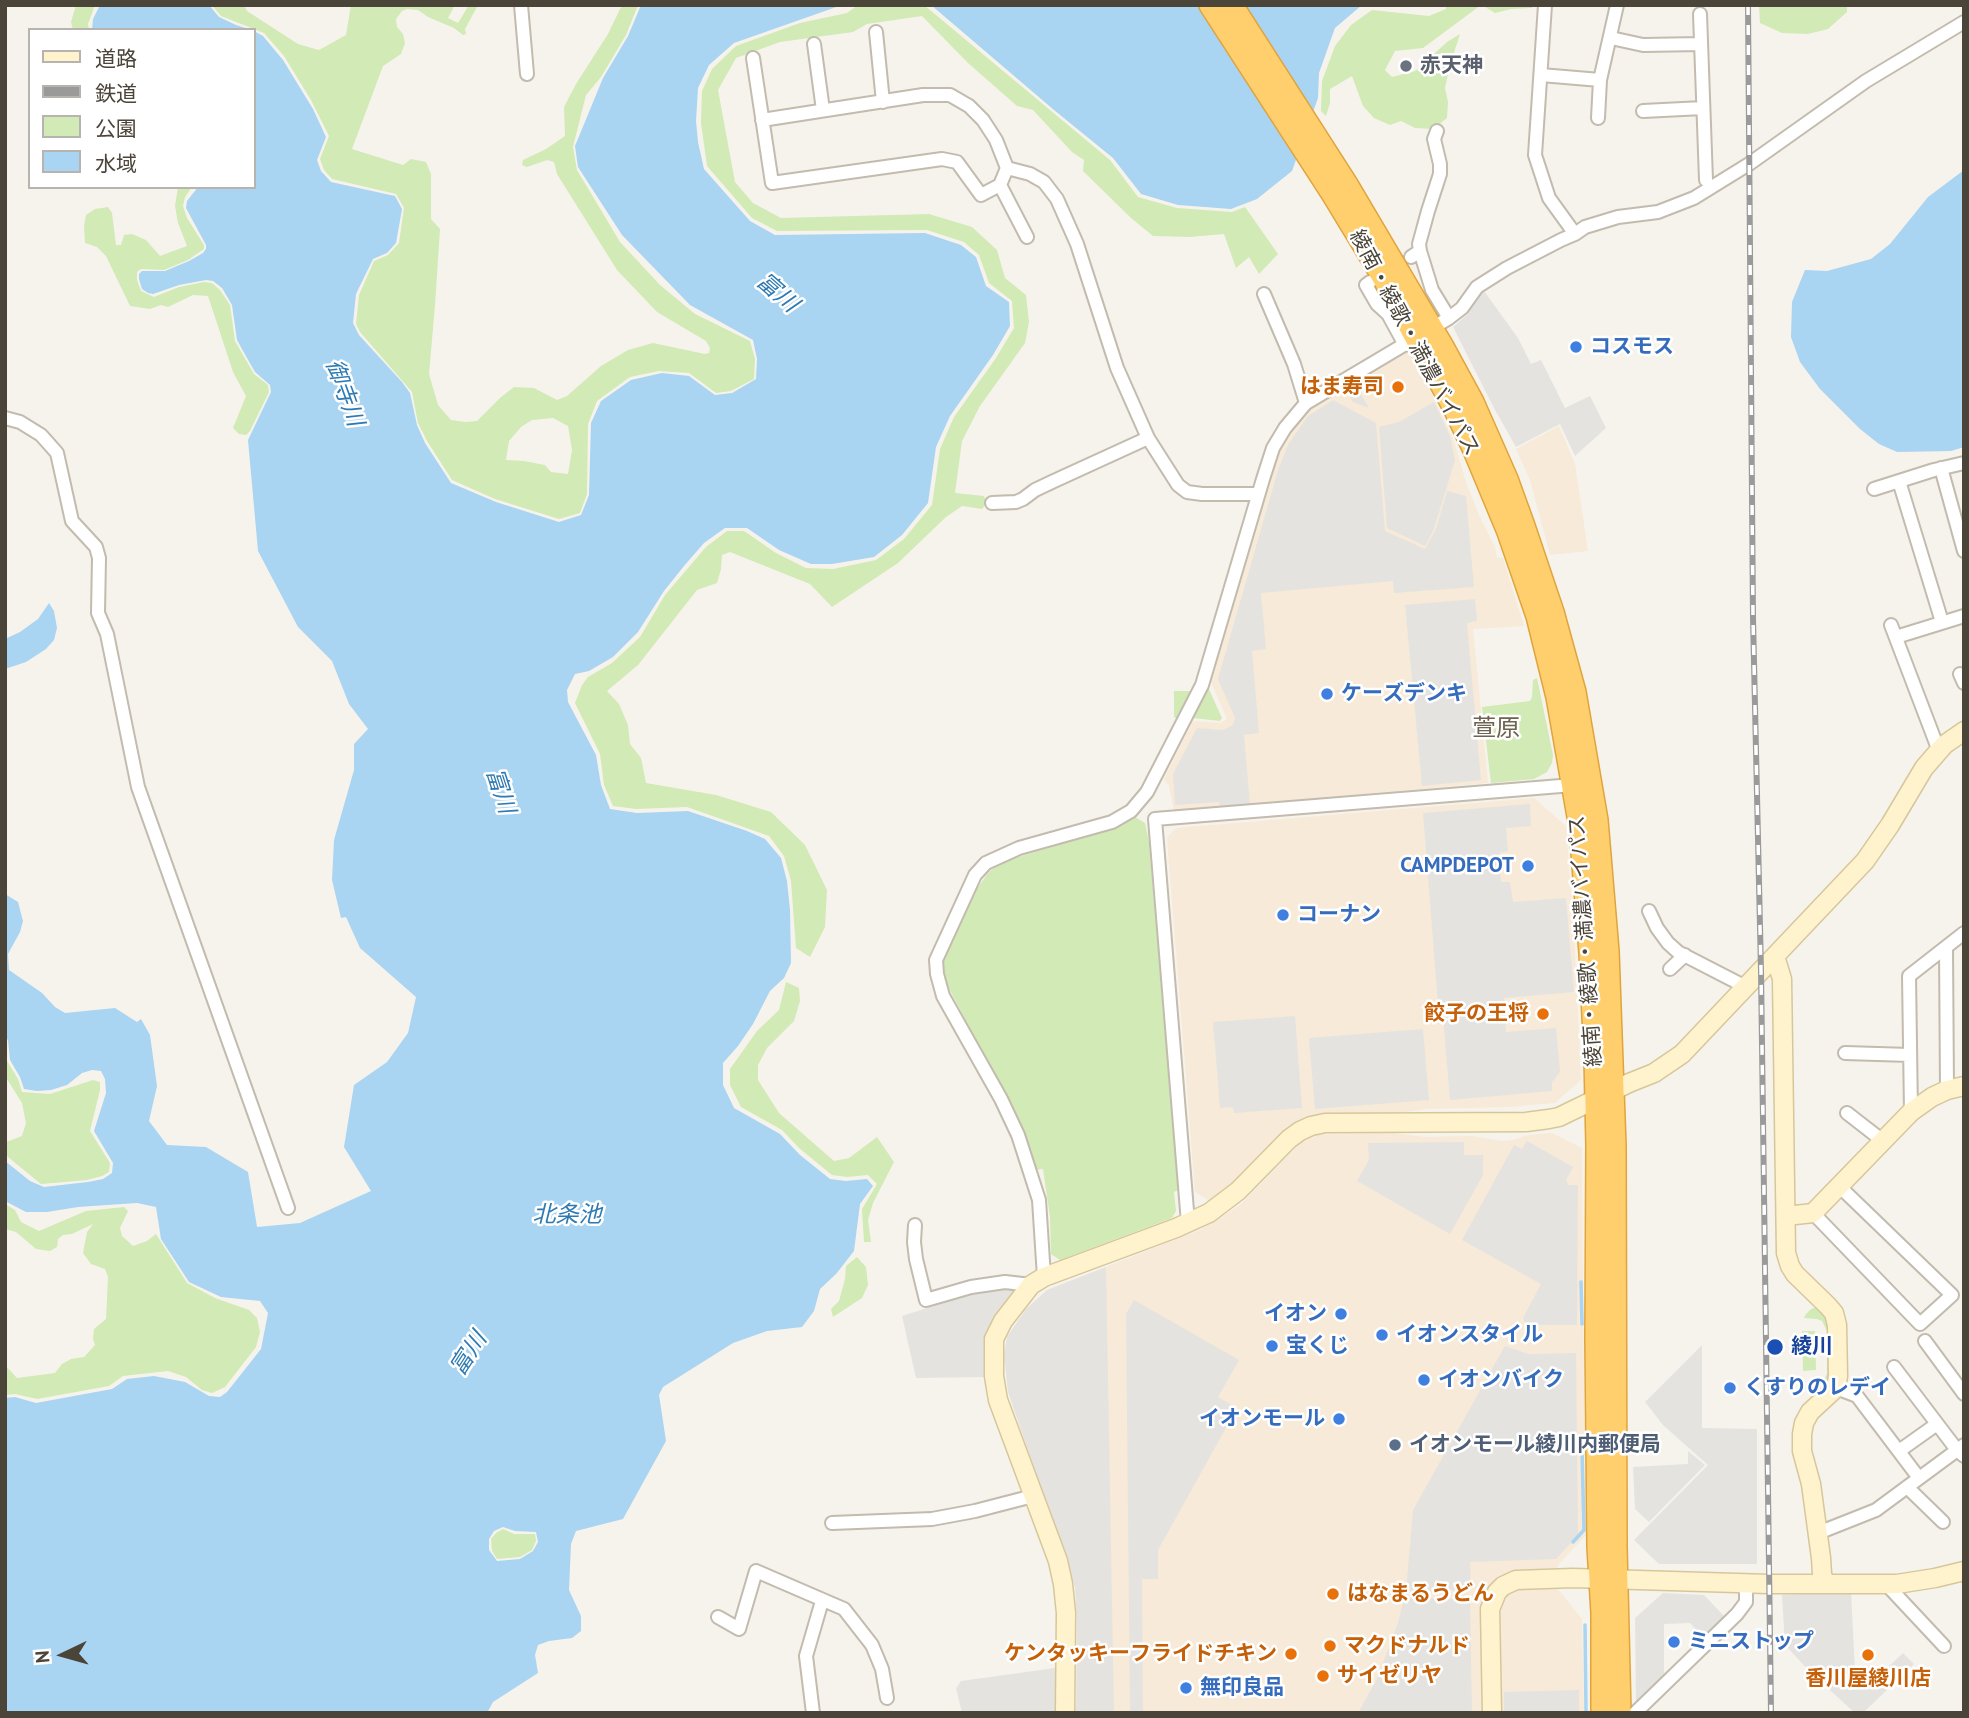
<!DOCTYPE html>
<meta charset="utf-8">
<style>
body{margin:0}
#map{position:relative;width:1969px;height:1718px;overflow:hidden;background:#f6f3ec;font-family:"PT Sans","Noto Sans JP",sans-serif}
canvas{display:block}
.frame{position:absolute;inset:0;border:7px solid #4b4439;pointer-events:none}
.legend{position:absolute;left:28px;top:28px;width:228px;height:161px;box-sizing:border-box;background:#fff;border:2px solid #b7b4b0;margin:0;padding:9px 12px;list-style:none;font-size:21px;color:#4b4439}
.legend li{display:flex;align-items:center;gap:14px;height:35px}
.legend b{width:35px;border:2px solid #b7b4b0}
.north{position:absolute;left:28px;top:1620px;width:70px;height:70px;-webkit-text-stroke:5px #fff;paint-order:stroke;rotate:265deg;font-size:19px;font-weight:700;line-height:28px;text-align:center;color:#4b4439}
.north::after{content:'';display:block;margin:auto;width:24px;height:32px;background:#4b4439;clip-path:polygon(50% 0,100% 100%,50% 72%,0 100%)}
</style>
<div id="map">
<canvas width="1969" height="1718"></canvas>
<div class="frame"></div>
<ul class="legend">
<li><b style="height:9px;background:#fff3cd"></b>道路</li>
<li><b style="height:9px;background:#9a9a9a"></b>鉄道</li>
<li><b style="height:19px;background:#d2eab5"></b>公園</li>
<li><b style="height:19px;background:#a9d4f2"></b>水域</li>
</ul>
<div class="north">N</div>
</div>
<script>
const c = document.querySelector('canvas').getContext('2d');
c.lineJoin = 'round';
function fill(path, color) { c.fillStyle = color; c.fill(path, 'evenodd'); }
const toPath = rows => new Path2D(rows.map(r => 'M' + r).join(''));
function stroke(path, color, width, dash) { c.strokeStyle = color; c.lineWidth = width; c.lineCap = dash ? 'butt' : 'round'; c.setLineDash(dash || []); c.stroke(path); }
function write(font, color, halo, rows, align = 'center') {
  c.font = font + ' "PT Sans","Noto Sans JP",sans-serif'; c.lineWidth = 5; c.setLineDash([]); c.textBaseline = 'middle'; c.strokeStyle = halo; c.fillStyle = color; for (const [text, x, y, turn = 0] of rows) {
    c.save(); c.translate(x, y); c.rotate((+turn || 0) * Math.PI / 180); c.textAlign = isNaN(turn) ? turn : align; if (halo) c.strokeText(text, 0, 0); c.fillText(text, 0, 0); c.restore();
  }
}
const commercial = toPath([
 [1409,351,1425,380,1454,441,1466,482,1479,515,1495,547,1497,558,1503,558,1524,626,1473,629,1488,783,1174,811,1169,786,1164,779,1193,721,1220,723,1227,719,1210,680,1271,471,1281,445,1292,429,1305,413,1325,399],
 [1559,426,1575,464,1588,551,1550,555,1530,480,1516,449],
 [1534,798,1566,826,1574,931,1581,1080,1555,1103,1509,1107,1427,1109,1391,1114,1317,1116,1301,1121,1268,1150,1241,1179,1210,1201,1195,1192,1167,838,1176,828],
 [1393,1133,1425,1137,1472,1136,1502,1141,1513,1140,1528,1135,1552,1133,1582,1148,1585,1536,1558,1565,1558,1589,1582,1619,1584,1713,1076,1713,1077,1620,1075,1587,1008,1392,1004,1354,1007,1337,1026,1309,1047,1290,1200,1230,1239,1206,1303,1140,1313,1134]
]);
const green = toPath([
 [76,5,95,5,88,24,89,30,73,30,71,22],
 [212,5,244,5,247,11,298,44,319,50,346,35,351,5,455,5,448,18,458,23,469,5,478,5,465,29,466,34,463,35,454,28,428,17,418,10,407,9,402,11,396,19,397,27,403,34,405,43,401,54,383,66,352,149,403,165,411,159,426,162,431,174,431,219,440,229,435,305,429,374,438,405,451,420,466,422,477,421,500,398,514,387,534,388,557,400,567,396,601,366,628,350,653,343,705,354,709,353,710,348,706,341,657,312,617,270,557,174,554,162,547,160,527,167,522,165,523,160,546,149,565,136,564,107,576,84,608,34,622,5,638,5,626,35,601,77,586,95,573,147,577,170,620,242,660,285,695,314,750,341,755,359,754,379,731,391,716,393,689,373,659,371,630,377,597,401,588,424,587,494,580,513,559,519,495,499,452,480,427,441,418,423,412,392,360,332,356,324,359,295,374,261,388,255,399,243,404,208,396,194,332,179,324,170,320,159,329,136,311,100,284,56,264,33,221,16],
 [553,418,568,426,572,450,568,474,551,472,545,465,524,461,506,460,509,441,521,427,532,420],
 [858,5,924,5,1110,160,1138,197,1177,208,1232,212,1245,207,1278,254,1259,274,1249,257,1236,268,1224,234,1190,237,1153,236,1131,218,1083,171,1084,160,1072,152,1033,110,1017,106,968,63,922,16,867,24,853,32,780,42,736,58,718,90,735,182,753,203,781,218,929,214,972,227,997,250,1005,278,1026,295,1029,322,1025,343,980,406,962,441,955,493,984,496,987,503,982,509,962,506,946,517,898,563,832,607,810,584,730,552,722,555,721,569,717,583,697,590,638,665,607,691,619,704,628,725,630,744,641,758,646,783,716,795,771,812,805,845,827,890,825,927,810,957,796,948,791,881,784,856,769,836,687,807,636,809,613,806,604,785,600,754,575,703,582,685,588,677,612,663,640,637,665,595,706,547,727,531,744,531,776,553,806,568,833,569,876,560,904,539,932,505,940,449,954,417,996,358,1014,328,1012,301,989,283,979,255,964,242,927,230,777,231,752,218,707,166,701,123,702,91,712,69,736,46,800,23,847,13],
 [1446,5,1481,5,1423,48,1395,51,1385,70,1392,77,1415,71,1447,42,1460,34,1450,65,1445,88,1448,102,1447,118,1433,129,1415,128,1401,121,1390,125,1374,118,1363,106,1352,76,1330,89,1330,103,1326,116,1321,111,1322,81,1335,46,1351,25,1372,10,1429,16,1446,9],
 [1482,5,1534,5,1532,8,1511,9,1495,13],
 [1759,5,1847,5,1847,12,1828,29,1808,34,1782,33,1760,23],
 [178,187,192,187,185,197,183,206,187,218,204,245,204,249,188,260,164,270,141,269,137,272,137,280,141,291,154,297,179,287,204,282,212,283,220,290,230,305,235,341,254,374,268,385,269,392,250,431,246,435,239,434,233,428,246,396,233,372,208,296,193,295,168,307,161,305,150,309,130,306,106,256,97,247,85,243,84,226,86,215,95,209,108,207,112,213,116,245,121,245,124,235,132,234,146,240,160,256,187,246,178,223,175,206],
 [1537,678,1553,755,1552,763,1547,772,1534,779,1491,783,1482,707,1530,701,1532,697,1533,680],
 [1208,687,1222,718,1220,721,1193,718],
 [1174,691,1191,691,1178,719,1174,717],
 [1135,817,1145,823,1149,842,1178,1190,1174,1192,1176,1211,1172,1218,1060,1260,1051,1254,1050,1217,1043,1169,1035,1170,1017,1116,947,985,943,969,945,953,976,890,988,873,1001,862,1103,832],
 [786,982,799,988,800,1001,794,1021,767,1048,758,1065,758,1080,779,1113,834,1161,849,1158,877,1137,894,1162,873,1203,868,1220,871,1242,864,1242,862,1209,877,1184,868,1175,847,1177,832,1175,799,1148,782,1130,741,1107,730,1085,730,1069,757,1031,779,1010],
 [5,1041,7,1061,18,1079,22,1092,50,1094,93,1080,100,1082,100,1090,90,1131,110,1163,109,1172,102,1176,87,1180,41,1184,8,1157,5,1151,6,1142,22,1136,26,1123,22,1103,5,1076],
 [5,1204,15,1210,21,1222,39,1231,86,1211,124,1207,128,1211,120,1228,122,1236,133,1246,147,1241,156,1234,187,1283,215,1298,249,1310,257,1318,260,1332,256,1347,225,1387,212,1393,202,1390,186,1377,168,1371,123,1376,109,1386,37,1399,15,1394,5,1395,5,1365,17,1378,55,1373,62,1364,71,1359,84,1357,95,1345,93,1339,94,1329,106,1319,108,1277,105,1269,91,1264,83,1253,87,1232,93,1224,72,1234,63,1235,58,1239,57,1247,50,1251,36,1249,16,1232,5,1229],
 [857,1257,866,1267,868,1285,862,1298,833,1317,831,1309,839,1301,845,1279,846,1266],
 [1817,1307,1829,1318,1830,1373,1828,1386,1815,1397,1807,1392,1804,1385,1818,1384,1825,1378,1827,1374,1827,1331,1822,1321,1817,1319,1804,1318,1805,1315,1811,1309],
 [1815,1331,1816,1370,1803,1371,1802,1331],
 [503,1529,514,1534,535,1534,536,1541,532,1550,520,1557,497,1559,492,1551,491,1539,496,1533]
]);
const parking = toPath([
 [1484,291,1518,338,1531,364,1541,360,1565,408,1590,396,1606,428,1575,456,1560,424,1516,447,1495,410,1453,327,1468,314,1480,293],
 [1355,385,1369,408,1353,402,1346,390],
 [1333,400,1376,423,1385,531,1425,549,1436,529,1447,491,1466,496,1474,587,1394,593,1393,581,1261,593,1266,649,1252,651,1259,733,1244,735,1250,804,1220,806,1219,802,1175,805,1173,774,1197,728,1223,730,1233,725,1235,718,1218,679,1278,470,1288,445,1308,416],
 [1434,402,1450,436,1455,460,1434,529,1425,546,1387,528,1379,427,1399,422],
 [1475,599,1477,621,1467,623,1481,780,1422,786,1405,605],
 [1530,804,1531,826,1506,828,1508,851,1499,853,1501,882,1510,882,1513,902,1566,898,1574,992,1504,998,1506,1032,1556,1028,1560,1072,1552,1082,1552,1091,1450,1100,1442,1004,1438,1004,1423,813],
 [1295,1016,1302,1108,1234,1113,1233,1107,1220,1108,1213,1022],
 [1423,1029,1429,1100,1315,1109,1309,1038],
 [1527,1141,1573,1167,1566,1180,1568,1185,1578,1185,1577,1325,1526,1325,1523,1318,1541,1284,1462,1240,1514,1145,1522,1149],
 [1464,1142,1464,1155,1483,1155,1483,1175,1450,1234,1357,1181,1369,1160,1368,1143],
 [1106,1267,1114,1713,1076,1713,1077,1620,1075,1587,1008,1392,1004,1354,1007,1337,1026,1309,1047,1290],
 [1018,1288,986,1342,985,1359,988,1377,916,1378,902,1316,975,1293,998,1289],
 [1134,1300,1239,1360,1218,1397,1237,1408,1158,1550,1158,1579,1142,1579,1143,1713,1130,1713,1126,1314],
 [1702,1345,1702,1428,1757,1429,1757,1564,1659,1564,1634,1540,1708,1465,1663,1425,1645,1402],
 [1505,1346,1529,1354,1576,1353,1578,1535,1556,1559,1470,1562,1471,1590,1406,1591,1413,1510],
 [1688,1451,1705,1465,1649,1522,1635,1509,1633,1467,1688,1464],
 [1851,1591,1855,1672,1885,1670,1903,1653,1914,1664,1863,1713,1855,1713,1812,1674,1785,1645,1782,1595],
 [1663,1593,1704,1595,1725,1617,1704,1638,1690,1623,1664,1624,1664,1679,1636,1705,1635,1618],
 [1404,1598,1470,1599,1472,1713,1358,1713,1377,1679,1398,1623],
 [1055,1668,1058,1669,1058,1713,962,1713,956,1688,961,1681],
 [1579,1690,1579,1713,1504,1713,1504,1692]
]);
const water = toPath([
 [100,5,209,5,219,17,236,25,252,30,92,30,93,19],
 [641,5,842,5,734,43,709,65,698,88,696,121,698,142,704,169,750,221,775,235,925,233,961,245,976,257,986,286,1009,302,1010,326,993,355,950,416,936,447,928,503,902,535,874,557,832,564,811,564,779,550,747,528,725,528,704,543,684,566,664,591,638,632,613,657,589,671,575,674,567,690,568,702,596,755,601,785,610,809,637,813,688,811,747,831,765,839,781,858,787,881,790,910,791,963,784,978,770,991,753,1024,738,1046,723,1063,723,1085,734,1108,780,1134,800,1155,830,1179,846,1181,867,1179,873,1186,860,1204,854,1251,836,1274,820,1289,814,1311,802,1327,767,1331,733,1343,663,1387,659,1395,666,1441,623,1519,576,1531,571,1544,569,1590,581,1616,581,1631,572,1638,549,1641,538,1645,535,1655,538,1673,493,1702,487,1713,5,1713,5,1398,15,1397,36,1403,112,1389,127,1379,154,1376,185,1382,209,1396,220,1397,227,1392,261,1349,268,1313,260,1301,221,1297,189,1282,161,1239,156,1207,137,1203,78,1207,47,1212,26,1212,5,1201,5,1161,30,1181,44,1187,88,1182,103,1179,112,1173,113,1163,94,1131,106,1093,105,1079,101,1071,92,1070,82,1073,67,1085,51,1090,37,1091,24,1089,20,1077,10,1060,8,1040,5,1037,5,894,18,902,23,921,20,932,8,954,9,970,42,993,55,1007,65,1013,115,1008,137,1022,141,1019,150,1035,157,1086,149,1121,167,1145,206,1147,248,1172,257,1227,300,1223,371,1191,344,1147,354,1085,387,1062,408,1033,416,997,360,948,346,917,341,918,332,880,334,840,354,770,354,744,368,729,349,704,332,661,298,627,258,551,248,440,271,392,270,385,255,372,247,358,237,340,232,305,222,288,213,281,206,280,179,285,153,294,148,293,142,289,139,279,139,274,142,271,165,271,189,261,203,253,206,249,206,245,186,208,187,201,198,187,254,187,254,31,263,36,283,60,313,109,326,137,317,160,321,171,331,182,395,196,402,209,396,243,387,253,373,259,356,294,353,323,359,335,402,382,410,393,417,425,425,443,451,483,496,502,559,522,581,515,589,495,591,423,601,401,631,380,662,373,689,376,715,395,732,393,756,379,757,359,753,340,690,305,622,235,578,167,575,146,603,78,628,36],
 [503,1527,515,1531,536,1532,538,1542,533,1551,520,1559,497,1561,489,1550,489,1539,494,1531],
 [931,5,1362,5,1335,28,1319,73,1318,98,1292,171,1257,199,1231,209,1178,205,1141,194,1113,158,1054,110],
 [1964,170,1964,447,1951,451,1897,452,1879,444,1860,429,1820,389,1800,362,1791,337,1792,302,1805,270,1827,271,1871,259,1890,244,1928,197],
 [49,603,54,611,57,628,54,640,46,649,26,662,5,669,5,639,20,632,38,619]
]);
const stream = toPath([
 [1581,1282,1582,1324],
 [1573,1542,1584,1530,1582,1451],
 [1585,1625,1586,1713]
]);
const street = toPath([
 [521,5,527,74],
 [1545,5,1535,155,1549,198,1575,234],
 [1700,14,1706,180],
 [876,32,883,102],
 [1611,38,1643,45,1701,44],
 [814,44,823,110],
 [753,58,772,183,942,159,957,162,981,195,1000,185,1007,168],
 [1541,75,1600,80,1617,5],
 [1643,111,1703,108],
 [1598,118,1600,80],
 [762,120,923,95,950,95,969,106,983,120,996,140,1007,168,1030,174,1044,182,1057,199,1077,244,1117,368,1148,438,1178,485,1187,492,1202,494,1258,494],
 [1000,185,1027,237],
 [1420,251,1419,244,1428,211,1440,174,1440,164,1434,139,1437,131],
 [1411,257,1420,251,1432,290,1449,318],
 [1370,282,1366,285,1377,304,1388,314,1405,345],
 [1264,294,1294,364,1306,403],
 [5,418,20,422,41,435,57,453,72,521,96,547,99,558,98,613,107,634,138,787,288,1208],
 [1941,468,1964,551],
 [1899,481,1942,622],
 [1874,489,1934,470,1964,463],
 [992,503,1016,502,1023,499,1035,490,1054,481,1148,438],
 [1891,625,1939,751],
 [1896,637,1964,616],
 [1960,674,1964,683],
 [1649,911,1657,928,1668,943,1678,952,1746,987],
 [1946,947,1947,1090],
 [1670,969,1685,955],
 [1845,1053,1910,1055],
 [1911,1112,1909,976,1964,933],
 [1847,1113,1883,1141],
 [1813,1213,1920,1324,1952,1295,1839,1186],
 [1188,1223,1155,819,1573,785],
 [915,1225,914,1242,916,1259,926,1300,971,1287,1005,1282,1031,1285],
 [1044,1277,1039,1200,1018,1135,1001,1099,943,996,937,974,936,960,975,875,986,863,1019,848,1112,822,1131,811,1147,792,1202,685,1263,479,1273,448,1285,428,1306,403,1449,318,1462,308,1477,287,1507,268,1561,240,1575,234,1585,227,1618,217,1658,212,1694,198,1749,164,1866,81,1964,22],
 [1925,1341,1964,1394],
 [1894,1367,1957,1450,1964,1456],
 [1836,1388,1857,1396,1919,1478],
 [1899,1451,1937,1424],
 [1907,1487,1943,1522],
 [832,1523,932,1519,975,1511,1033,1496],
 [1818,1533,1876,1510,1964,1445],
 [1886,1584,1944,1646],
 [718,1617,739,1629,756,1571,844,1609,872,1645,882,1669,887,1698],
 [813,1713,806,1656,822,1601],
 [1635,1713,1737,1614,1746,1602,1746,1583]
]);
const secondary = toPath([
 [1775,956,1782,979,1786,1253,1790,1266,1795,1274,1828,1306,1834,1313,1837,1325,1838,1376,1836,1388,1810,1412,1804,1423,1802,1434,1802,1451,1811,1484,1821,1558,1822,1574,1825,1584],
 [1786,1216,1813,1213,1911,1112,1932,1097,1947,1090,1964,1086],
 [1065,1713,1066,1613,1063,1584,1058,1561,998,1400,994,1376,994,1339,1003,1321,1031,1285,1044,1277,1176,1228,1209,1213,1238,1191,1289,1139,1300,1131,1311,1126,1325,1123,1526,1122,1549,1119,1559,1117,1629,1083,1654,1073,1682,1054,1865,861,1890,825,1924,768,1944,745,1964,731],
 [1492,1713,1490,1609,1497,1592,1503,1586,1516,1580,1573,1578,1769,1584,1897,1584,1935,1578,1964,1571]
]);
const highway = toPath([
 [1210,5,1333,195,1384,279,1455,410,1473,448,1508,532,1537,616,1557,697,1580,828,1590,953,1595,1059,1597,1146,1596,1339,1598,1547,1602,1613,1602,1713],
 [1232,5,1348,186,1442,345,1473,402,1507,479,1524,526,1553,612,1575,692,1597,820,1608,951,1615,1146,1616,1547,1620,1713]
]);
const rail = toPath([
 [1748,5,1753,618,1761,971,1771,1713]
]);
const markers = [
 [1406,66,7,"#6b7280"],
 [1576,347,7,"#3f7fe0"],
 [1398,387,7,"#e8710a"],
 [1327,694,7,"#3f7fe0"],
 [1528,866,7,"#3f7fe0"],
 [1283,915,7,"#3f7fe0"],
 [1543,1014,7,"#e8710a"],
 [1341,1314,7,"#3f7fe0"],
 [1382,1335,7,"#3f7fe0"],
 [1272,1346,7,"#3f7fe0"],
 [1775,1347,9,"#1a4fb4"],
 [1424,1380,7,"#3f7fe0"],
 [1730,1388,7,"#3f7fe0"],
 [1339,1419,7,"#3f7fe0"],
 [1395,1445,7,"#5c6f8a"],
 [1333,1594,7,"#e8710a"],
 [1674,1642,7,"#3f7fe0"],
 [1330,1646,7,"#e8710a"],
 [1291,1654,7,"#e8710a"],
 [1868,1655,7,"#e8710a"],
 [1323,1676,7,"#e8710a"],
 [1186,1688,7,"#3f7fe0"]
];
const worshipNames = [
 ["赤天神",1420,66]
];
const streetNames = [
 ["綾南・綾歌・満濃バイパス",1414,343,62],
 ["綾南・綾歌・満濃バイパス",1586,941,-94]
];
const shopNames = [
 ["コスモス",1590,347],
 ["ケーズデンキ",1341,694],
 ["CAMPDEPOT",1514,866,"right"],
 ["コーナン",1297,915],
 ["イオン",1327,1314,"right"],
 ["イオンスタイル",1396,1335],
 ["宝くじ",1286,1346],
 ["イオンバイク",1438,1380],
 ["くすりのレデイ",1744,1388],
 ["イオンモール",1325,1419,"right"],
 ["ミニストップ",1688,1642],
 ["無印良品",1200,1688]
];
const foodNames = [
 ["はま寿司",1384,387],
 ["餃子の王将",1529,1014],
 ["はなまるうどん",1347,1594,"left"],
 ["マクドナルド",1344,1646,"left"],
 ["ケンタッキーフライドチキン",1277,1654],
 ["サイゼリヤ",1337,1676,"left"],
 ["香川屋綾川店",1868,1679,"center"]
];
const transitNames = [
 ["綾川",1791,1347]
];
const serviceNames = [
 ["イオンモール綾川内郵便局",1409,1445]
];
const waterNames = [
 ["富川",777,293,41],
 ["御寺川",344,393,70],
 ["富川",500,791,72],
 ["北条池",567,1215],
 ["富川",469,1354,-57]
];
const quarterNames = [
 ["萱原",1496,729]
];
fill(commercial, '#f7ead8');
fill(green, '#d2eab5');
fill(parking, '#e5e3e0');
fill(water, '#a9d4f2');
stroke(stream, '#a9d4f2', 3.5);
stroke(street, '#c2bbae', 16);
stroke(secondary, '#d6c79b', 21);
stroke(highway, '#e0a43c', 24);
stroke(street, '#fff', 12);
stroke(secondary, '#fff3cd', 18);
stroke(highway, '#ffcf6e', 21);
stroke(rail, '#9a9a9a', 6);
stroke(rail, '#fff', 3.5, [10]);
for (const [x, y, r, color] of markers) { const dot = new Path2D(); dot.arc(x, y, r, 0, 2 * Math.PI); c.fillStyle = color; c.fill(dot); stroke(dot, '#fff', 2.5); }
write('bold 21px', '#5b616d', '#fff', worshipNames, 'left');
write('21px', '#4b4439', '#fff', streetNames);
write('bold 21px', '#366cbe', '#fff', shopNames, 'left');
write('bold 21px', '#c56008', '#fff', foodNames, 'right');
write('bold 21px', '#164399', '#fff', transitNames, 'left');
write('bold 21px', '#4e5e75', '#fff', serviceNames, 'left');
write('italic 23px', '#2e7ab2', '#fff', waterNames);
write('24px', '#6e6250', '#fff', quarterNames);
</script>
